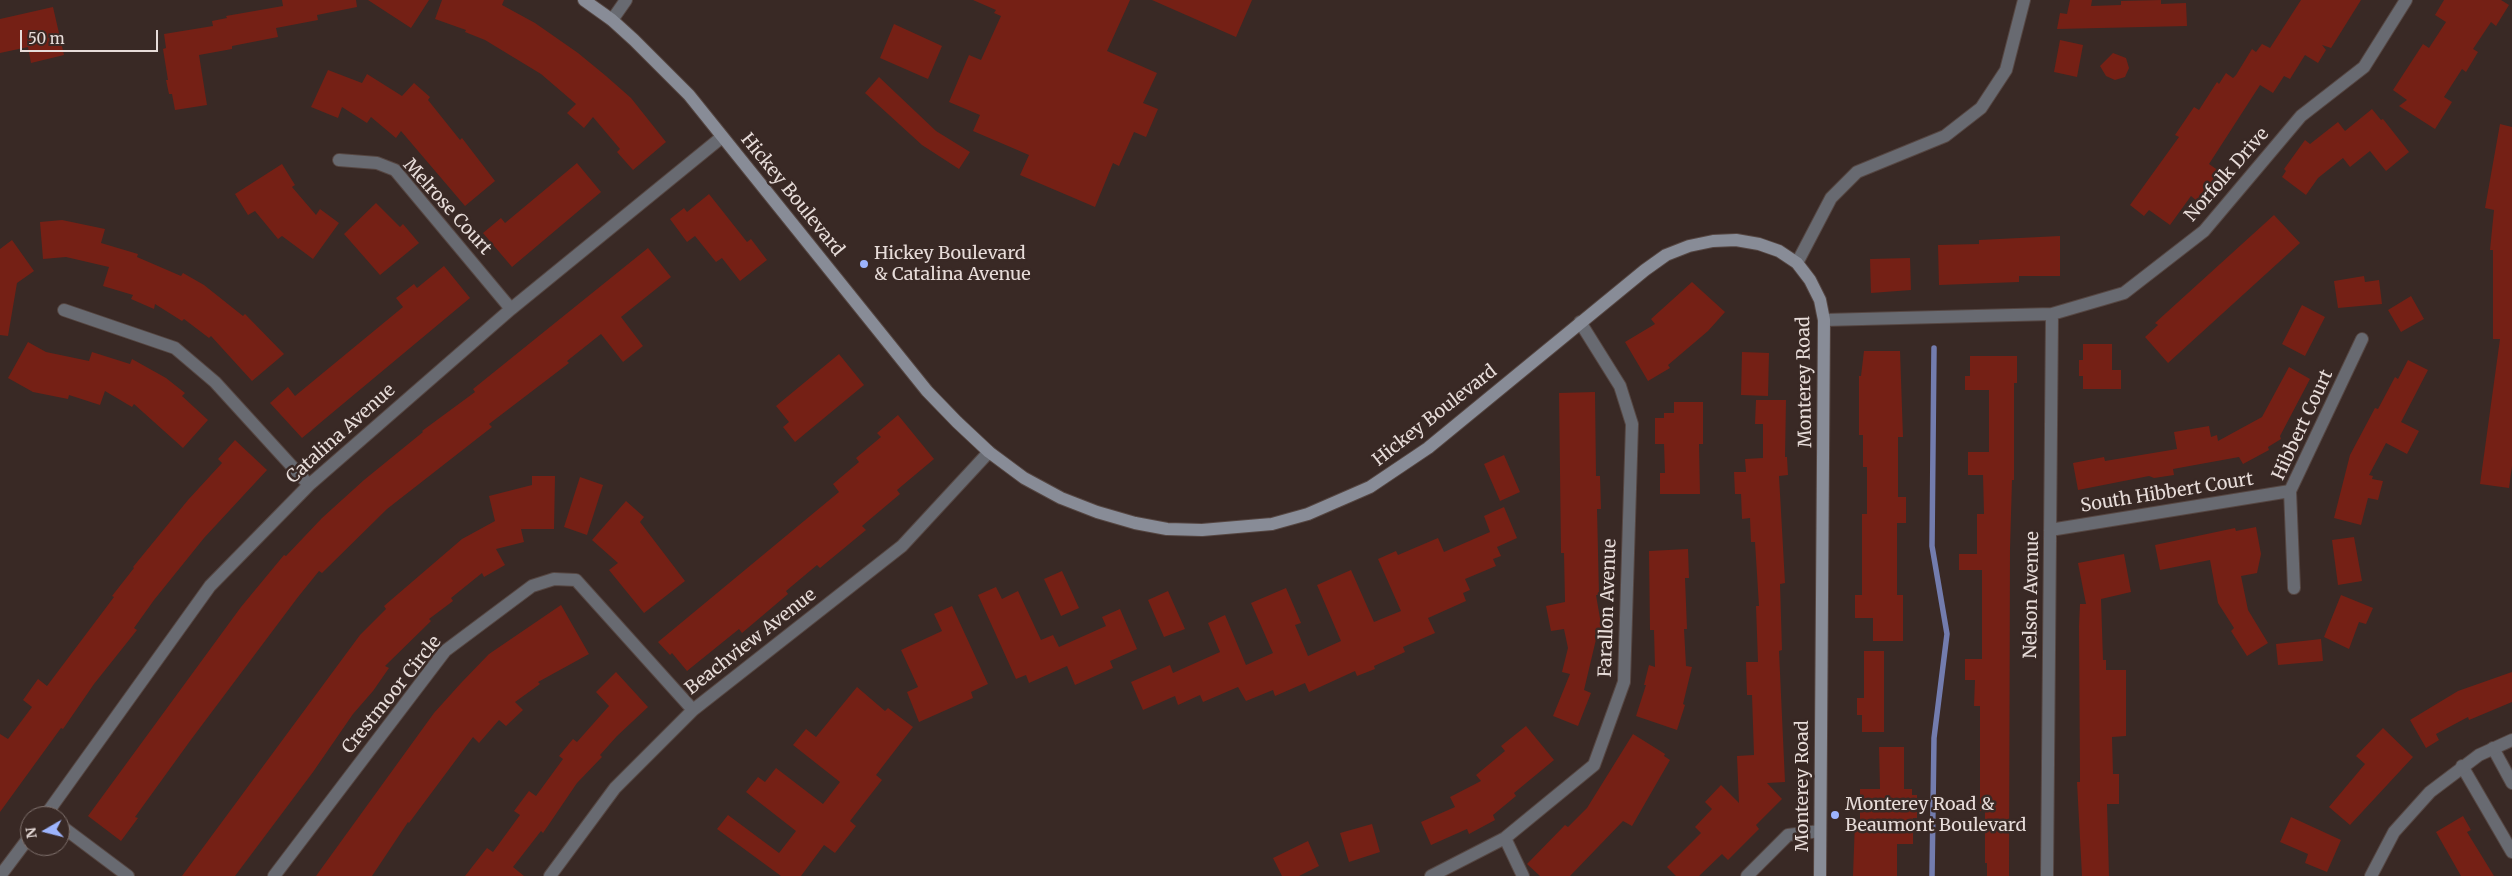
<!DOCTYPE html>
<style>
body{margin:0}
#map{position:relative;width:2512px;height:876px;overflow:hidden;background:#392925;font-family:Merriweather,serif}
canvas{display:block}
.north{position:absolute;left:20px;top:806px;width:50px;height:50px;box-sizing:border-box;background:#392925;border:1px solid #7f716d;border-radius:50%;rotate:262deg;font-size:14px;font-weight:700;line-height:20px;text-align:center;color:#e7dcd9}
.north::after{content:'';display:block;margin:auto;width:18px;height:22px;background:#9db4fd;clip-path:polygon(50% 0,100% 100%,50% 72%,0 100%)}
.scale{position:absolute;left:20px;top:30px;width:138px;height:22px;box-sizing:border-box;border:2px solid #e7dcd9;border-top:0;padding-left:6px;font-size:15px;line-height:18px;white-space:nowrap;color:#e7dcd9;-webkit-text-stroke:4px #392925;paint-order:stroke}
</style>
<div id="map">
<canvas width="2512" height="876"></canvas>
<div class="north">N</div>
<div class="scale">50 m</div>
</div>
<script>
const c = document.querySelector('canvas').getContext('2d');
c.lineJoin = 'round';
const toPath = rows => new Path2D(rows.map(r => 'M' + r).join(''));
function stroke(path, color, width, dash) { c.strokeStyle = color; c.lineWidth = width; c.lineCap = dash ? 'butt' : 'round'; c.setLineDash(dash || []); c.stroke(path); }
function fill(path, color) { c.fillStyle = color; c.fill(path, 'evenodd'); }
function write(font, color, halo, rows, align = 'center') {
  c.font = font + ' Merriweather,serif'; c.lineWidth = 5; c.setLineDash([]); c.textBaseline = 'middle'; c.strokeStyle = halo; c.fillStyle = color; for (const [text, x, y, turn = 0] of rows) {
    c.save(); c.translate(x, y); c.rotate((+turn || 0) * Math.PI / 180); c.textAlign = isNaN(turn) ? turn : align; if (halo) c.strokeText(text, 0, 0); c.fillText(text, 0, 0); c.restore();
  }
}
const stream = toPath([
 [1932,876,1934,738,1947,634,1932,546,1934,348]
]);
const building = toPath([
 [282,0,356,0,357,7,317,15,318,20,276,28,278,37,232,46,232,49,199,55,207,105,175,110,172,94,169,94,166,80,168,80,163,49,166,48,164,34,213,26,212,21,227,18,226,16,283,6],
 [368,0,429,0,411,28],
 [442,0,504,0,502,5,535,23,578,53,606,76,631,98,666,142,633,170,617,152,620,149,593,117,584,128,567,113,576,104,541,74,485,40,465,32,466,30,435,19],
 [973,0,1130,0,1107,51,1157,73,1143,103,1158,109,1146,137,1134,132,1119,166,1113,163,1095,207,1020,175,1029,155,973,131,980,115,949,102,969,55,981,60,1001,16,994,13,996,10],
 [1152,0,1252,0,1236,37],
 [2070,0,2092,0,2091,6,2121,5,2121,1,2161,0,2161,4,2186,3,2187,26,2057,29,2060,13,2067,14],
 [2301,0,2361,0,2331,48,2322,45,2326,50,2318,63,2305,55,2290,79,2284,76,2273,93,2260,85,2209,164,2219,171,2197,201,2191,196,2170,225,2149,210,2144,216,2130,205,2179,137,2175,135,2194,107,2199,110,2217,82,2219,84,2226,73,2233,78,2236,75,2252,49,2256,52,2262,44,2270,48],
 [2444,0,2501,0,2509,5,2496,26,2491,22,2473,49,2478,52,2466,72,2462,69,2444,97,2452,102,2435,129,2399,106,2407,100,2393,90,2423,44,2429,48,2446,22,2435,15],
 [53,7,64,55,31,63,28,47,0,53,0,19],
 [894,24,942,46,928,79,880,58],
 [2060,40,2083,45,2077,77,2054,72],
 [2113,53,2126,58,2129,68,2125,77,2115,80,2106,76,2100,66],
 [328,70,362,83,367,74,402,96,414,83,430,97,428,100,460,140,462,138,495,181,465,206,401,131,396,138,371,117,367,123,342,107,338,118,311,107],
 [879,77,936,131,970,152,959,169,922,145,865,93],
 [2372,109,2381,120,2383,119,2409,152,2386,171,2370,151,2350,167,2343,158,2318,178,2306,195,2282,177,2286,171,2284,169,2305,140,2310,144,2338,122,2345,131],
 [2500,124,2512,127,2512,466,2509,488,2480,484,2500,339,2493,339,2493,250,2490,250,2494,210,2485,208],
 [577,163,601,192,512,267,483,233,501,218,505,223],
 [282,164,295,185,292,187,316,215,320,209,339,223,313,259,282,236,278,239,255,211,248,215,235,194],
 [709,194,747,242,751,239,767,260,740,281,722,258,716,262,695,236,687,242,670,219,684,208,687,212],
 [376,203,400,227,403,224,419,243,380,275,344,234],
 [2274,215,2300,243,2168,363,2145,337,2158,325,2155,323],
 [62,220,105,229,101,243,138,254,137,257,181,276,183,273,204,285,243,316,245,314,284,354,252,381,211,336,209,338,184,319,182,321,155,304,154,309,131,299,133,295,103,286,109,267,66,257,43,259,40,222],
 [2060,236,2060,276,2019,276,2019,282,1939,285,1938,245,1979,244,1979,240],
 [12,240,34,271,17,283,8,336,0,335,0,249],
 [648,248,671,277,621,317,643,346,623,362,601,334,567,361,569,363,489,424,492,427,387,509,322,573,319,571,298,597,190,741,135,817,138,818,121,841,88,816,241,607,284,555,286,556,322,518,364,480,423,432,422,431,475,392,473,389],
 [1910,258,1911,290,1871,293,1870,259],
 [444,266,470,298,302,438,270,403,288,387,295,396,403,307,396,298,414,284,417,288],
 [2364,276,2365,282,2379,280,2382,304,2338,308,2334,281],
 [1692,282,1725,312,1708,331,1668,365,1670,368,1648,381,1625,342,1655,324,1651,319],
 [2411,296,2424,319,2401,332,2388,310],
 [2302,305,2325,317,2305,356,2282,344],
 [28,342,46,352,89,361,92,352,130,364,132,359,166,378,185,393,182,396,208,420,183,448,134,404,132,407,105,391,100,405,69,395,68,399,33,392,8,378],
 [2083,344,2112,344,2112,370,2121,370,2121,389,2083,389,2083,376,2079,376,2079,360,2083,360],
 [1864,351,1900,351,1903,437,1898,437,1898,497,1906,497,1906,523,1897,523,1897,595,1903,595,1903,641,1873,641,1873,618,1855,618,1855,595,1862,595,1862,514,1867,514,1867,467,1863,467,1863,435,1859,435,1859,376,1861,376],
 [1742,352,1769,353,1768,396,1741,395],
 [839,354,864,385,795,442,783,427,789,422,776,406],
 [1970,356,2017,356,2017,383,2014,383,2014,480,2012,480,2010,549,2009,876,1987,876,1987,863,1985,863,1985,811,1980,811,1980,706,1974,706,1975,680,1965,680,1965,659,1982,659,1982,570,1959,570,1959,554,1977,554,1977,514,1984,514,1983,475,1968,475,1968,452,1989,452,1989,390,1965,390,1965,376,1970,376],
 [2408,360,2428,370,2401,422,2419,431,2407,454,2386,443,2369,475,2373,476,2372,479,2383,481,2378,500,2368,498,2361,525,2334,518,2350,455,2375,408,2378,409,2395,377,2398,379],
 [2289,367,2310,379,2280,436,2281,439,2268,447,2269,450,2243,464,2239,457,2173,469,2174,475,2154,478,2149,476,2078,490,2073,463,2104,457,2105,461,2177,449,2174,432,2209,426,2211,437,2217,435,2218,441,2262,417],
 [1595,392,1596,476,1600,476,1601,509,1597,509,1599,595,1596,595,1602,630,1598,631,1584,690,1591,693,1578,726,1553,716,1570,674,1562,672,1568,648,1564,629,1551,631,1546,606,1565,602,1564,553,1561,553,1559,393],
 [1756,400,1786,400,1785,457,1787,457,1788,475,1779,476,1785,583,1780,584,1782,650,1779,651,1785,782,1767,783,1782,799,1756,825,1759,829,1728,860,1722,854,1699,876,1676,876,1667,867,1701,833,1695,827,1712,809,1705,802,1721,785,1739,803,1737,756,1754,755,1752,695,1747,695,1746,662,1758,662,1756,606,1759,606,1755,542,1751,542,1750,518,1742,519,1741,494,1735,494,1734,472,1746,472,1745,459,1763,458,1763,424,1755,424],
 [1674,402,1703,402,1703,444,1699,444,1700,494,1660,494,1660,473,1665,473,1664,444,1655,444,1655,418,1664,418,1664,413,1674,413],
 [898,415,934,459,897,490,900,494,862,526,866,530,820,568,817,565,786,591,788,594,742,633,739,629,687,671,672,653,670,655,658,642,839,492,833,484,859,462,856,458,881,437,877,433],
 [235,440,267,470,204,538,154,600,134,628,137,630,94,684,63,729,61,728,0,812,0,734,8,739,32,707,23,700,38,679,47,686,114,597,112,596,134,568,133,567,188,500,222,463,218,459],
 [1504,455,1520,492,1500,501,1484,464],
 [532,476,555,476,554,529,521,529,524,542,496,549,505,565,484,577,482,573,451,598,453,601,429,619,431,621,385,666,389,668,373,691,353,714,313,772,235,876,182,876,360,635,386,609,384,606,462,539,495,521,489,496,532,485],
 [580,477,603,485,587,535,564,527],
 [626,501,644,517,640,522,685,581,644,613,609,570,618,563,592,540],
 [1504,507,1517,538,1497,547,1501,556,1493,559,1496,566,1465,579,1470,590,1463,593,1466,601,1428,618,1435,633,1403,647,1405,652,1374,666,1375,669,1357,676,1355,671,1309,692,1305,683,1275,696,1273,690,1246,701,1238,687,1203,702,1200,695,1178,705,1175,696,1143,710,1131,682,1170,665,1173,673,1220,652,1208,623,1225,615,1246,665,1273,653,1251,603,1286,588,1301,623,1295,625,1308,656,1341,641,1317,585,1351,570,1374,622,1401,611,1378,559,1396,551,1398,555,1438,538,1444,552,1490,532,1484,516],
 [2256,527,2261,554,2257,573,2241,576,2248,610,2268,643,2247,656,2231,631,2234,628,2218,603,2210,560,2160,570,2155,545,2235,528,2236,531],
 [2354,537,2362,581,2338,585,2332,540],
 [1688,549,1689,578,1685,578,1687,629,1684,629,1686,666,1692,667,1683,704,1685,705,1677,730,1636,716,1646,685,1644,685,1649,665,1655,667,1654,630,1650,630,1649,551],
 [2124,554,2131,592,2101,599,2103,660,2106,660,2106,670,2126,670,2126,736,2112,737,2113,774,2119,774,2119,804,2107,804,2109,876,2082,876,2077,782,2080,782,2079,626,2080,604,2086,604,2078,563],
 [1062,571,1079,608,1061,616,1044,579],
 [996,587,1002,599,1018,591,1041,640,1053,635,1059,647,1106,626,1102,617,1120,609,1137,649,1110,661,1113,668,1075,685,1067,666,1029,683,1026,675,1016,679,978,595],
 [1168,591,1185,629,1164,637,1148,600],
 [2341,595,2373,608,2366,624,2359,622,2349,649,2324,637],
 [561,605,589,654,538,682,540,684,515,702,523,710,506,726,499,720,479,743,473,737,409,823,408,822,372,876,316,876,434,713,461,683,489,654],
 [952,606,988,684,971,692,973,698,919,722,907,692,918,687,901,650,942,631,934,614],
 [2321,639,2323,661,2278,665,2276,644],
 [1864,651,1884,651,1884,732,1862,732,1862,715,1857,715,1857,698,1864,698],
 [616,672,648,707,617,736,600,755,602,757,577,783,543,833,541,831,513,867,524,876,465,876,487,848,493,852,520,815,514,811,529,791,536,796,563,759,559,756,573,739,577,742,609,706,596,692],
 [2512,672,2512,702,2469,720,2468,717,2436,734,2439,740,2426,748,2410,720,2458,691],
 [857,687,885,711,888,708,913,727,876,775,882,780,850,821,856,826,835,853,824,845,801,876,781,876,717,829,728,815,779,853,796,831,746,792,758,777,765,782,776,768,823,804,840,782,793,745,806,729,816,737],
 [1526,726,1554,760,1514,793,1516,796,1493,815,1495,820,1469,834,1467,829,1431,845,1421,822,1455,807,1450,797,1481,781,1476,775,1505,751,1501,746],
 [2383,728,2413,757,2350,825,2329,807,2365,764,2356,756],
 [1633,734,1665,754,1664,756,1670,760,1632,826,1623,821,1570,876,1540,876,1527,864,1565,825,1568,827,1587,808],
 [1879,747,1904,747,1904,789,1912,789,1912,795,1917,795,1917,818,1913,818,1913,844,1897,844,1897,876,1853,876,1855,821,1860,821,1860,789,1880,789],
 [2463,816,2471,830,2467,832,2494,876,2461,876,2436,832],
 [2291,817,2341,840,2327,872,2305,863,2308,854,2280,842],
 [1372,824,1380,852,1349,862,1340,833],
 [1308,841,1319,866,1299,876,1282,876,1273,858]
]);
const minor = toPath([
 [339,160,377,163,395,170,511,309],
 [64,310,175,348,215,382,309,485],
 [1824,320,2052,314,2124,293,2204,231,2301,116,2364,67,2406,0],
 [2050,530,2290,491],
 [2294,588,2290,491,2362,339],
 [2493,748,2512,783],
 [2462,766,2512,852],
 [45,816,210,586,309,485,511,309,722,137],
 [60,825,128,876],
 [1505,838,1523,876],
 [0,876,30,836],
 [274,876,445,651,532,586,554,579,576,580,693,710],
 [550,876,615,788,693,710,902,546,989,452],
 [1431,876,1505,838,1594,765,1624,682,1632,424,1620,386,1580,322],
 [1747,876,1788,835,1820,831],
 [2047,876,2052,314]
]);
const tertiary = toPath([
 [612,20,626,0],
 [1797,263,1831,198,1857,172,1945,136,1981,108,2006,70,2024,0],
 [2371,876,2394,832,2430,792,2479,755,2512,740]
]);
const secondary = toPath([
 [584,0,612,20,634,40,689,95,927,391,957,422,989,452,1024,478,1061,498,1097,512,1135,523,1167,529,1202,530,1272,524,1308,514,1370,487,1428,448,1645,270,1666,255,1689,246,1713,241,1736,240,1759,244,1779,251,1797,263,1810,280,1820,300,1824,320,1820,876]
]);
const markers = [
 [864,264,5,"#9db4fd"],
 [1835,815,5,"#9db4fd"]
];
const streetNames = [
 ["Norfolk Drive",2227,175,-49],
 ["Hickey Boulevard",792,195,51],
 ["Melrose Court",447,207,48],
 ["Monterey Road",1805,382,-91],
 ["Hickey Boulevard",1435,416,-38],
 ["Hibbert Court",2303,425,-65],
 ["Catalina Avenue",341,434,-42],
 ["South Hibbert Court",2167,493,-9],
 ["Nelson Avenue",2032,595,-89],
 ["Farallon Avenue",1608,608,-88],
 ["Beachview Avenue",751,642,-38],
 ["Crestmoor Circle",392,695,-51],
 ["Monterey Road",1803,786,-90]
];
const poiNames = [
 ["Hickey Boulevard",874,254],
 ["& Catalina Avenue",874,275],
 ["Monterey Road &",1845,805],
 ["Beaumont Boulevard",1845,826]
];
stroke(stream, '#737cae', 5.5);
fill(building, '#752015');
stroke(minor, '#554642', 14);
stroke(tertiary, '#554642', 14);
stroke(secondary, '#554642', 14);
stroke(minor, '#686a71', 12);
stroke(tertiary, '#686a71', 12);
stroke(secondary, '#888c97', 12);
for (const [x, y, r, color] of markers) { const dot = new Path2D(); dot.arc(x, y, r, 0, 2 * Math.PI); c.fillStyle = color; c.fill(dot); stroke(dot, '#392925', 2); }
write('18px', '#e7dcd9', '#392925', streetNames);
write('18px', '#e7dcd9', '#392925', poiNames, 'left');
</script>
